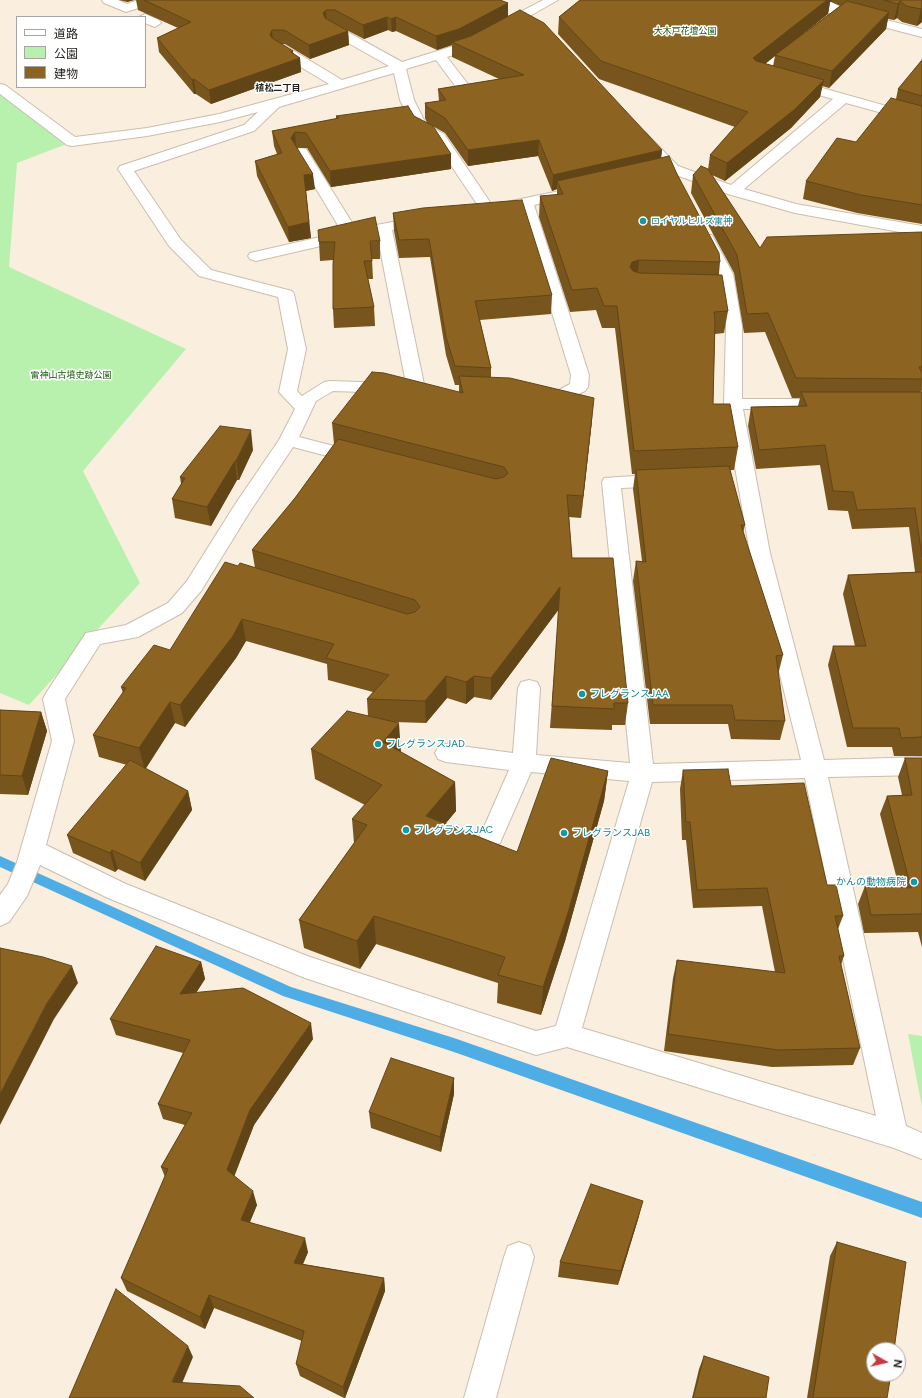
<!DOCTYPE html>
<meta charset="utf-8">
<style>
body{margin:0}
#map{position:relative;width:922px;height:1398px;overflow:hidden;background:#faeede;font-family:Figtree,"Noto Sans JP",sans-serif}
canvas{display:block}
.legend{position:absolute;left:16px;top:16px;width:130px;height:72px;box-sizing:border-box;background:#fff;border:1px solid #a7a5a3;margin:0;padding:5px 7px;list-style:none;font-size:12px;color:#221e19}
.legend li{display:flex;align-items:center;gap:8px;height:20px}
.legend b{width:20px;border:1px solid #a7a5a3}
.north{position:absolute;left:866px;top:1342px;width:40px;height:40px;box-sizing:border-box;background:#fff;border:1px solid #a7a5a3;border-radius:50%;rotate:98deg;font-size:11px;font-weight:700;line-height:16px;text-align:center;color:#221e19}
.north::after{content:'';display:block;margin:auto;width:14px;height:18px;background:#c83842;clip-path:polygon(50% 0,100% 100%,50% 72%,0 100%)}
</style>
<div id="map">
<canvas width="922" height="1398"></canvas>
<ul class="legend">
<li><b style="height:5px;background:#fff"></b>道路</li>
<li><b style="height:11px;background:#b7f1ad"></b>公園</li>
<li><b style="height:11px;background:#8c6320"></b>建物</li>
</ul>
<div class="north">N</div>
</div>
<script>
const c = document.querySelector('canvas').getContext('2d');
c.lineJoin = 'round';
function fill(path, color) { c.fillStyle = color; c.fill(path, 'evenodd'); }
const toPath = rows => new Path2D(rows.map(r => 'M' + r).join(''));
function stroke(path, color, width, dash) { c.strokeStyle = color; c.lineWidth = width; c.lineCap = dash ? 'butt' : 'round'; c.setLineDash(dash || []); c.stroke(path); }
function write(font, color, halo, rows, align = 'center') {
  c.font = font + ' Figtree,"Noto Sans JP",sans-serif'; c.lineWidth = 3; c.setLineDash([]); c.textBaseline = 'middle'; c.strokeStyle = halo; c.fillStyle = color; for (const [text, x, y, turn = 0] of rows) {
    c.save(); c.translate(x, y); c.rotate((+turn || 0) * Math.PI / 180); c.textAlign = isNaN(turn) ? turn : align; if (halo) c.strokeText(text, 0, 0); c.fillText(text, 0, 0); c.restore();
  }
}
const green = toPath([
 [0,88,72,142,17,163,9,267,186,349,83,471,140,583,29,705,0,693],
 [908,1034,922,1036,922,1107]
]);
const stream = toPath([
 [0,856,291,987,454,1038,922,1202,922,1218,454,1052,283,996,0,867,0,856]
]);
const minor = toPath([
 [102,0,118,0,127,4,138,0,156,0,154,3,126,12,104,3,102,0],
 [543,0,558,0,470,50,447,57,474,92,472,95,462,95,436,60,406,69,414,100,426,124,444,134,492,205,569,189,574,190,576,193,574,196,534,205,589,375,588,387,585,391,566,400,560,401,539,400,533,399,530,395,533,391,557,391,570,384,571,375,520,208,488,215,483,213,434,140,415,130,413,127,400,100,394,73,279,107,254,131,134,171,181,240,211,270,292,291,294,294,306,349,297,391,302,396,324,382,330,381,391,383,397,384,400,388,397,392,391,393,333,391,316,401,299,437,365,454,367,458,365,462,358,464,293,447,249,513,201,591,182,613,138,637,100,644,65,699,74,741,46,845,126,884,310,957,536,1031,556,1026,629,781,531,772,500,843,492,846,484,843,480,836,509,770,446,762,438,759,435,753,438,747,446,744,513,753,518,688,521,682,529,680,537,682,540,688,536,755,630,763,602,482,604,478,665,474,672,476,674,480,672,484,665,486,621,488,653,764,801,760,750,553,724,404,726,326,717,274,699,238,702,235,712,235,733,274,742,326,742,399,829,399,835,400,838,404,835,408,829,409,743,409,770,553,824,760,922,757,922,775,828,777,906,1126,922,1133,922,1159,894,1148,567,1047,536,1055,305,978,108,898,40,865,27,896,9,922,0,926,0,895,8,884,17,862,52,741,43,699,46,693,86,633,126,625,168,603,187,581,234,506,279,440,295,409,279,392,288,349,278,297,199,276,169,246,118,169,120,166,244,125,258,112,220,122,147,136,72,146,67,145,0,94,0,84,5,85,75,137,147,128,219,114,329,84,274,51,273,48,274,45,284,45,342,80,389,66,327,31,325,28,327,25,335,25,402,62,460,44,543,0],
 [805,778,876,1116,582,1028,652,782,805,778],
 [832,0,846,0,838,8,922,29,922,37,825,12,823,9,832,0],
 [145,14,159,20,161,23,155,27,145,23,145,17,139,17,145,14],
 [798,40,803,41,804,44,803,47,769,73,922,116,922,124,846,103,744,189,796,204,922,226,922,236,795,213,728,194,668,172,633,135,635,132,645,132,678,166,731,185,833,99,754,77,752,74,793,41,798,40],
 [301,148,306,149,308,152,356,229,423,216,428,218,431,221,428,224,423,226,392,230,425,389,422,393,416,394,410,393,407,389,377,233,256,261,250,259,248,256,250,253,342,232,294,152,296,149,301,148],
 [519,1242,530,1246,534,1257,496,1398,464,1398,504,1257,508,1246,519,1242]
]);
const wall = toPath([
 [119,0,134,0,127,2],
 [136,0,500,0,508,3,508,17,662,150,661,158,677,174,720,262,719,274,728,311,724,333,715,334,713,404,738,447,734,470,730,470,745,525,743,533,783,655,778,675,785,721,780,740,731,739,728,724,650,724,633,581,636,561,642,561,633,489,635,474,632,474,615,328,602,328,596,310,570,312,539,217,540,196,557,195,557,189,552,191,538,156,468,166,445,133,427,123,425,118,425,103,439,101,438,89,499,79,452,57,452,45,437,50,396,31,392,32,388,30,364,39,335,24,348,31,349,45,310,59,285,44,281,44,293,51,293,54,300,58,301,72,211,104,196,94,194,94,159,52,157,38,178,28,138,10],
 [580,0,922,0,922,22,917,26,902,22,897,18,894,20,888,19,886,29,829,88,822,86,820,97,791,128,725,181,712,175,760,248,922,232,922,390,921,392,922,392,922,756,894,756,892,747,847,747,828,665,833,646,855,646,843,594,848,575,915,572,909,527,852,529,848,511,828,510,820,465,756,469,748,426,751,407,798,406,800,398,792,398,765,332,744,333,734,273,691,193,693,175,708,170,710,155,735,127,599,79,558,34,559,17],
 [830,2,831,2,840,6,778,53,828,14],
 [775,56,773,66,765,64],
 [922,60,922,224,857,213,803,199,806,181,856,142,896,99,898,89],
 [336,116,414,116,451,169,331,187,307,148,297,148,315,189,306,191,311,238,289,242,257,176,255,161,277,154,274,146,272,131,336,119],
 [393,213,552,295,551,314,480,320,491,368,491,378,592,420,581,518,569,517,572,558,628,703,625,725,612,725,612,730,550,728,559,609,491,700,474,697,466,704,447,698,426,723,394,722,401,752,455,782,456,811,445,824,517,852,608,771,604,801,565,941,541,1015,497,1003,498,983,376,944,360,969,304,948,299,920,354,843,352,819,365,805,315,779,311,749,368,716,367,699,373,692,328,680,327,664,246,641,236,658,185,727,175,723,145,768,188,791,192,810,145,881,118,869,115,872,73,853,67,835,127,765,99,757,93,735,123,693,121,687,170,650,238,566,255,568,252,550,295,498,334,444,332,423,459,392,459,385,455,385,446,355,430,257,399,258,394,231],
 [380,241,380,259,372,259,373,279,368,279,374,307,375,326,334,328,333,309,333,260,320,261,319,242],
 [253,450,239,480,237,480,211,526,175,518,172,499,181,484,180,477],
 [0,710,41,712,47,731,28,795,0,794],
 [905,758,922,758,922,947,918,932,864,933,858,904,865,886,899,887,880,814,887,796,902,795,898,777],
 [683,770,731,786,827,885,843,916,838,929,844,956,841,965,860,1048,853,1065,772,1067,664,1051,673,978,677,960,775,972,762,906,693,908,686,840,682,840,680,789],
 [201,962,205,979,196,993,313,1039,254,1125,234,1176,257,1205,250,1222,308,1252,303,1264,384,1278,385,1291,345,1398,344,1398,300,1376,296,1364,302,1341,214,1308,205,1329,127,1291,121,1278,165,1177,161,1167,185,1125,163,1119,158,1104,183,1053,116,1035,110,1019],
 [454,1078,454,1094,441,1152,371,1128,369,1112],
 [639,1216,618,1285,558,1277,560,1262],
 [837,1242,887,1398,807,1398,830,1256],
 [704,1356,766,1398,692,1398,699,1369]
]);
const shadedWall = toPath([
 [127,0,134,0,127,2],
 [827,0,832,0,831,2,830,2,828,14,751,75,753,58],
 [900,1,897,18,894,20,898,4],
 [508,3,508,17,459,43,452,42,452,45,437,50,436,36],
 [922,8,922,22,917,26,921,9],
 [326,10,327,24,323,13],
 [889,12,886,29,829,88,832,71],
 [387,17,388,30,364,39,363,25],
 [396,17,396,31,392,32,391,19],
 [272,30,273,44,270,35],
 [348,31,349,45,310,59,309,45],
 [293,51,294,60,300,58,301,72,211,104,209,90],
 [194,79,196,94,194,94,192,80],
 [824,80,820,97,791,128,725,181,727,163],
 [295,132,296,148,291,138],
 [539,140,538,156,468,166,468,150],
 [662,150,660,166,557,181,557,189,552,191,553,175],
 [451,154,451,169,331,187,330,171],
 [313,174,315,189,305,191,304,175],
 [309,222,311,238,289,242,288,227],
 [639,260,637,282,630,267,632,262],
 [594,398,592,420,581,518,583,496],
 [251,430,253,450,239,480,236,461],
 [235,461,237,480,211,526,207,507],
 [560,587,559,609,491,700,491,678],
 [242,619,246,641,236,658,185,727,180,705],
 [446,676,447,698,426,723,425,701],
 [474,676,474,697,466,704,466,682],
 [170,702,175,723,145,770,139,748],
 [41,712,47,731,28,795,22,776],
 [399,723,401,753,383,742],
 [608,771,604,801,565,941,541,1015,543,987],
 [455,782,456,811,427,846,426,816],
 [188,791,192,810,145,881,140,863],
 [112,850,118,869,115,872,110,853],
 [374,916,376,944,360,969,357,941],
 [201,962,205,979,185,1010,180,994],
 [72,966,78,983,54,1019,0,1125,0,1094,47,1003],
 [311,1023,313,1039,254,1125,231,1185,227,1170,250,1110],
 [454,1078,454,1094,441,1152,440,1137],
 [253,1191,257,1205,245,1233,241,1220],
 [643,1201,639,1216,618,1285,621,1271],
 [305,1238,308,1252,298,1276,294,1263],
 [384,1278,385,1291,345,1398,343,1387],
 [209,1295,214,1308,205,1329,200,1317],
 [188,1346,193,1357,178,1393,172,1382]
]);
const building = toPath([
 [144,0,500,0,508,3,459,29,436,36,396,17,391,19,387,17,363,25,335,10,326,10,323,13,325,18,348,31,309,45,284,30,272,30,270,35,272,38,293,51,291,52,300,58,209,90,194,79,192,80,157,38,191,22,144,0],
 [580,0,827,0,753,58,756,61,824,80,794,110,727,163,710,155,748,112,601,61,559,17,580,0],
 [884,0,922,0,922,8,921,9,906,6,900,1,898,4,884,0],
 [847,1,889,12,832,71,775,55,847,1],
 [520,10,544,23,662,150,553,175,539,140,468,150,445,118,427,107,425,103,446,100,438,89,524,75,452,42,471,36,520,10],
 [922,60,922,96,898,89,922,60],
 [891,98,922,106,922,205,861,195,806,181,837,138,856,142,891,98],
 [408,106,414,116,433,126,451,154,330,171,306,133,295,132,291,138,313,174,304,175,309,222,288,227,255,161,282,153,272,131,339,118,336,116,408,106],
 [669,156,677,174,719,253,720,262,639,260,632,262,630,267,633,271,639,273,722,275,728,311,714,312,715,321,713,404,730,404,738,447,634,451,617,306,604,306,597,288,572,290,540,196,563,194,557,181,669,156],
 [701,166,708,169,760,248,767,237,922,232,922,367,919,367,922,373,922,379,796,378,768,313,747,314,737,255,693,175,701,166],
 [522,200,552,295,475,301,491,368,455,366,446,337,429,239,399,240,393,213,423,208,522,200],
 [375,217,380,241,370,241,372,261,364,261,374,307,333,309,333,264,335,242,319,242,318,230,375,217],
 [372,372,384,373,463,393,459,376,510,378,594,398,583,496,567,495,572,558,613,558,628,703,614,703,614,709,552,706,560,587,491,678,474,676,466,682,446,676,425,701,367,699,389,675,326,658,334,644,242,619,233,636,180,705,170,702,139,748,93,735,126,688,121,687,154,645,170,650,225,562,238,566,240,563,407,614,415,612,420,607,415,600,252,550,295,498,338,439,496,479,504,477,508,473,504,467,332,423,372,372],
 [801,392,922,392,922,557,915,508,857,510,853,492,833,491,825,445,759,450,751,407,807,406,801,392],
 [220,426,251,430,236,461,235,461,207,507,172,499,185,478,180,477,220,426],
 [729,466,745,525,741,525,783,655,776,656,785,721,735,720,732,705,653,705,636,561,646,562,636,470,729,466],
 [922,572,922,737,901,738,899,728,853,728,833,646,866,646,848,575,922,572],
 [0,710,41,712,22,776,0,775,0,710],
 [347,711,399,723,383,742,455,782,426,816,517,852,551,758,608,771,568,913,543,987,498,975,505,957,374,916,357,941,299,920,367,825,352,819,382,785,311,749,347,711],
 [905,758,922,758,922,914,871,915,865,886,911,888,887,796,912,795,905,758],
 [130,760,188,791,140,863,112,850,110,853,67,835,130,760],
 [728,769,731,786,804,783,827,885,836,885,843,916,835,916,844,956,839,956,860,1048,778,1050,668,1034,677,960,785,973,767,888,697,890,690,822,686,822,683,770,728,769],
 [156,946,201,962,180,994,243,988,311,1023,250,1110,227,1170,253,1191,241,1220,305,1238,294,1263,384,1278,343,1387,296,1364,304,1331,209,1295,200,1317,121,1278,168,1169,161,1167,192,1113,158,1104,190,1040,110,1019,156,946],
 [0,948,43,957,72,966,47,1003,0,1094,0,948],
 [391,1058,454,1078,440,1137,369,1112,391,1058],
 [591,1184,643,1201,621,1271,560,1262,591,1184],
 [837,1242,906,1262,894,1350,874,1350,874,1374,891,1374,887,1398,813,1398,837,1242],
 [116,1289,188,1346,172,1382,240,1386,254,1398,69,1398,116,1289],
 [704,1356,769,1377,766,1398,693,1398,704,1356]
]);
const markers = [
 [643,221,4,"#0f9aa8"],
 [582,694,4,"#0f9aa8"],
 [378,744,4,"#0f9aa8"],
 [406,830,4,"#0f9aa8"],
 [564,833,4,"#0f9aa8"],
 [914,882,4,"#0f9aa8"]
];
const farParknames = [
 ["大木戸花壇公園",685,31],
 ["雷神山古墳史跡公園",71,375]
];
const farNeighbourhoodnames = [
 ["植松二丁目",278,88]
];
const farCulturenames = [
 ["ロイヤルヒルズ雷神",651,221]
];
const cultureNames = [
 ["フレグランスJAA",590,694],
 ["フレグランスJAD",386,744],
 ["フレグランスJAC",414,830],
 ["フレグランスJAB",572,833],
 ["かんの動物病院",906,882,"right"]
];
fill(green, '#b7f1ad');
fill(stream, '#4fade6');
stroke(minor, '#cabeaf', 2);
fill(minor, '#fff');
fill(wall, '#78551c');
fill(shadedWall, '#624516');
fill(building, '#8c6320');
stroke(building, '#624516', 1);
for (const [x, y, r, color] of markers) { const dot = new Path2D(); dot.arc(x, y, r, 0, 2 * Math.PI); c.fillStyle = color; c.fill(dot); stroke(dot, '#fff', 1.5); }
write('9px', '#165409', '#fff', farParknames);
write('bold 9px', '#221e19', '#fff', farNeighbourhoodnames);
write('9px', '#0d838f', '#fff', farCulturenames, 'left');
write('10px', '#0d838f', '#fff', cultureNames, 'left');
</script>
